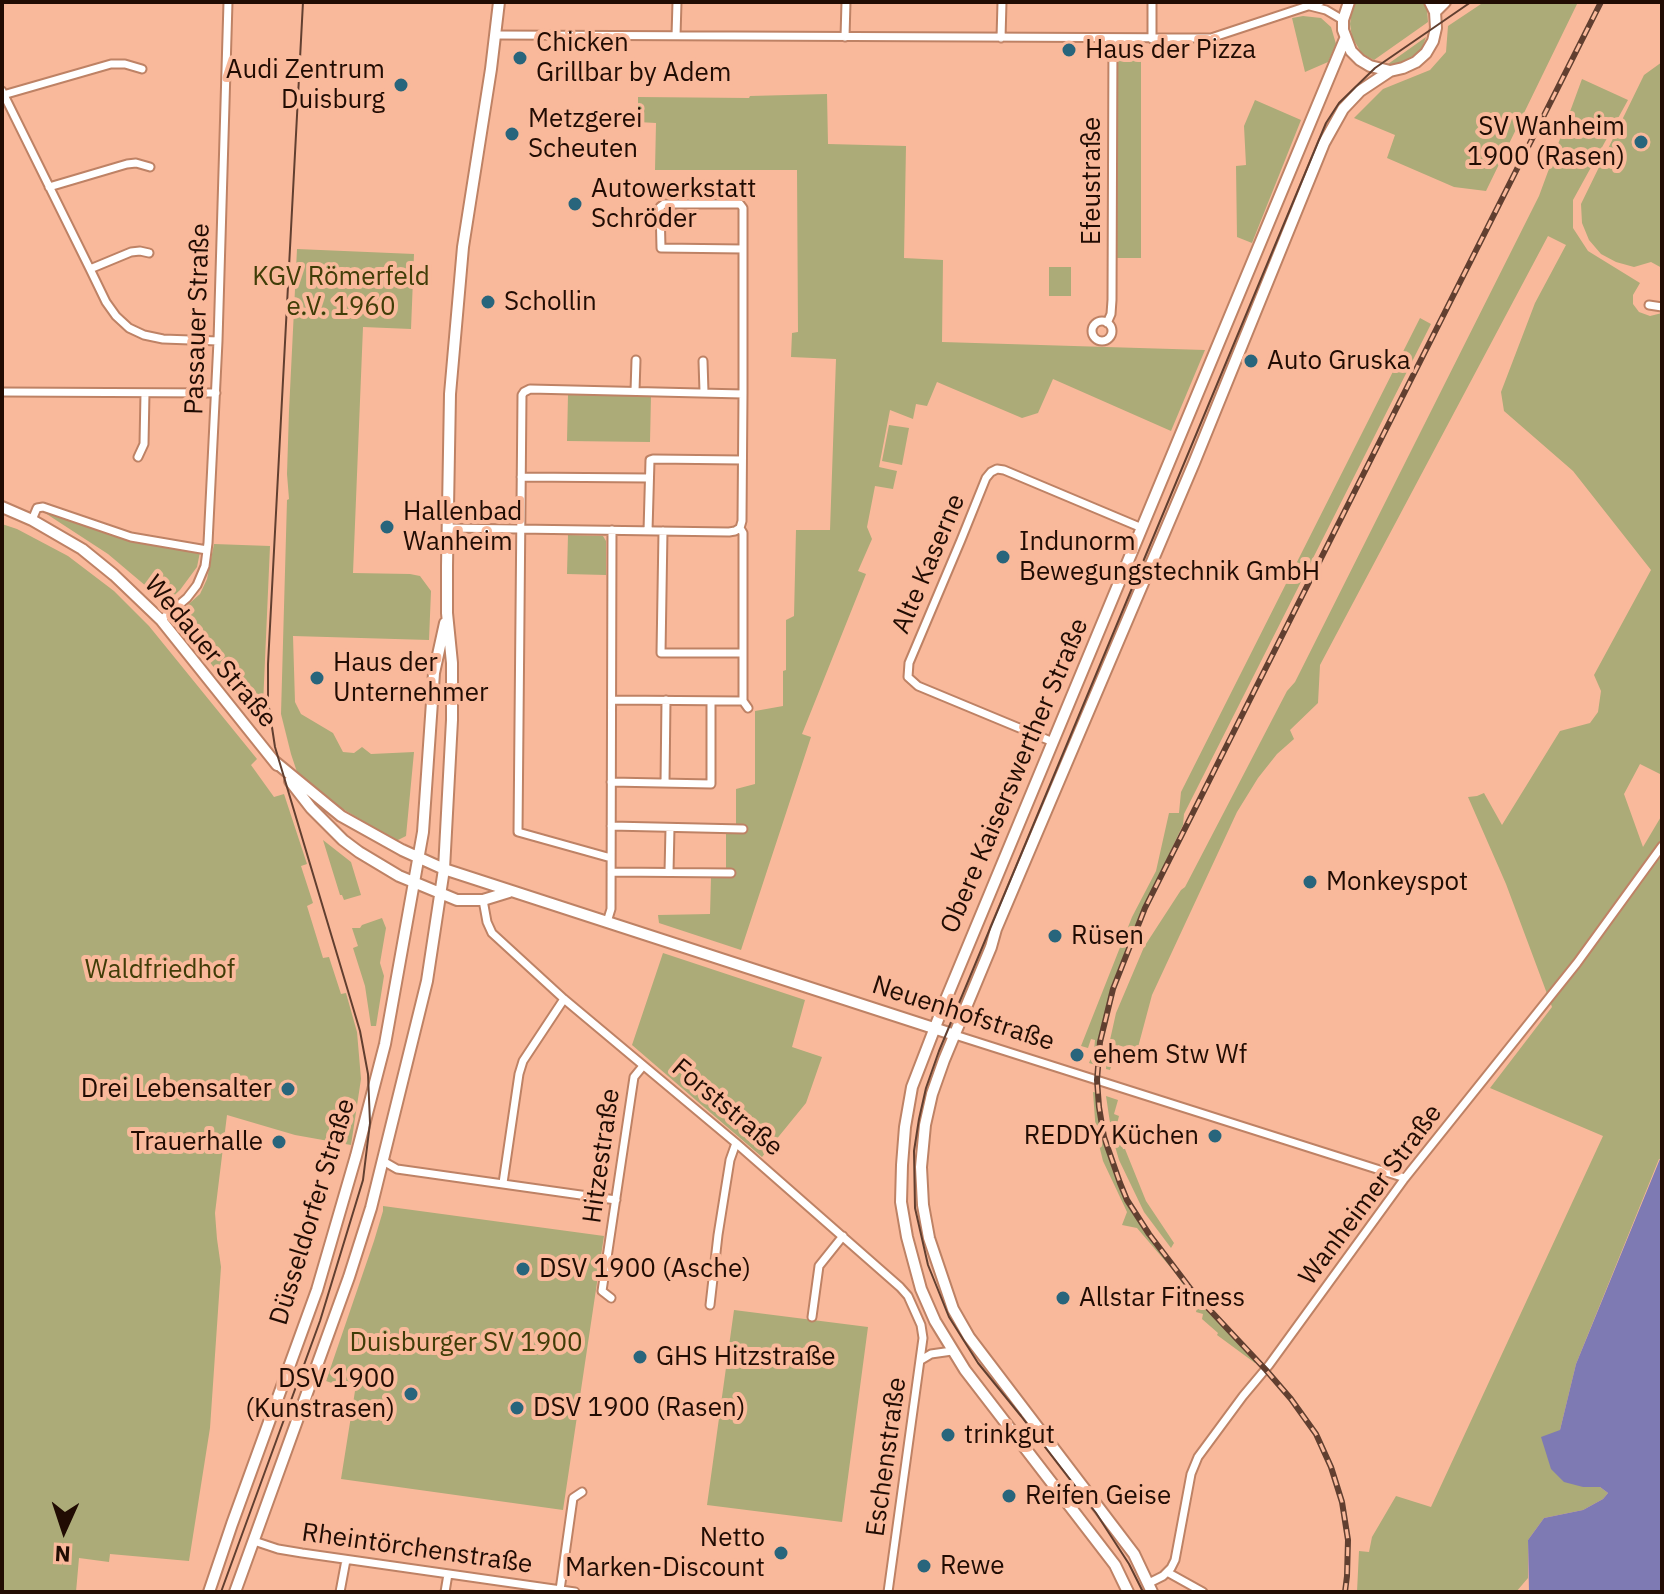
<!DOCTYPE html>
<meta charset="utf-8">
<style>
body{margin:0}
#map{position:relative;width:1664px;height:1594px;overflow:hidden;background:#f9b99b;font-family:"IBM Plex Sans",sans-serif}
canvas{display:block}
.frame{position:absolute;inset:0;border:4px solid #210c03;pointer-events:none}
.north{position:absolute;left:24px;top:1490px;width:80px;height:80px;-webkit-text-stroke:6px #f9b99b;paint-order:stroke;rotate:183deg;font-size:22px;font-weight:700;line-height:32px;text-align:center;color:#210c03}
.north::after{content:'';display:block;margin:auto;width:28px;height:36px;background:#210c03;clip-path:polygon(50% 0,100% 100%,50% 72%,0 100%)}
</style>
<div id="map">
<canvas width="1664" height="1594"></canvas>
<div class="frame"></div>
<div class="north">N</div>
</div>
<script>
const c = document.querySelector('canvas').getContext('2d');
c.lineJoin = 'round';
function fill(path, color) { c.fillStyle = color; c.fill(path, 'evenodd'); }
const toPath = rows => new Path2D(rows.map(r => 'M' + r).join(''));
function stroke(path, color, width, dash) { c.strokeStyle = color; c.lineWidth = width; c.lineCap = dash ? 'butt' : 'round'; c.setLineDash(dash || []); c.stroke(path); }
function write(font, color, halo, rows, align = 'center') {
  c.font = font + ' "IBM Plex Sans",sans-serif'; c.lineWidth = 8; c.setLineDash([]); c.textBaseline = 'middle'; c.strokeStyle = halo; c.fillStyle = color; for (const [text, x, y, turn = 0] of rows) {
    c.save(); c.translate(x, y); c.rotate((+turn || 0) * Math.PI / 180); c.textAlign = isNaN(turn) ? turn : align; if (halo) c.strokeText(text, 0, 0); c.fillText(text, 0, 0); c.restore();
  }
}
const green = toPath([
 [1356,2,1423,2,1427,9,1428,22,1374,60,1362,54,1352,37,1350,24,1352,10],
 [1484,2,1578,2,1486,191,1454,187,1387,158,1395,135,1354,118,1383,89,1430,70,1446,52,1448,26],
 [1303,16,1321,18,1331,27,1336,44,1328,62,1305,72,1292,18],
 [1426,37,1422,49,1412,58,1400,64,1388,64],
 [1117,49,1141,49,1141,258,1116,258],
 [1662,62,1662,268,1651,262,1634,267,1616,262,1601,254,1589,240,1582,223,1581,204,1644,75],
 [1582,79,1628,100,1573,200,1573,228,1588,251,1640,283,1633,295,1633,304,1639,312,1650,316,1662,313,1662,775,1640,764,1624,794,1643,847,1662,815,1662,1159,1659,1159,1576,1364,1560,1430,1583,1487,1600,1487,1608,1493,1603,1499,1583,1510,1544,1518,1528,1540,1528,1578,1516,1592,1357,1592,1359,1551,1369,1552,1372,1537,1396,1496,1431,1507,1603,1136,1490,1088,1552,1007,1506,884,1468,797,1477,796,1484,793,1502,825,1560,731,1590,723,1598,712,1601,691,1594,675,1651,570,1573,471,1504,411,1501,392,1535,303,1566,245,1548,236,1320,665,1318,703,1290,730,1294,739,1277,754,1258,778,1237,812,1152,995,1137,1051,1118,1045,1110,1070,1106,1069,1108,1049,1116,1013,1144,947,1181,890,1185,887,1287,691,1295,682,1539,196],
 [827,94,828,144,906,146,904,258,943,260,942,342,1205,350,1171,431,1053,379,1038,413,1022,418,937,382,927,406,916,404,913,419,890,410,879,467,897,471,893,489,875,486,867,527,872,539,858,571,866,574,802,734,811,737,741,950,659,923,658,915,710,914,711,878,726,871,726,833,736,824,736,789,755,784,755,711,783,706,783,671,786,670,786,620,794,616,796,530,830,530,836,359,791,357,792,333,798,332,797,170,655,170,656,123,638,122,638,97,749,98,750,96],
 [1255,100,1301,120,1252,243,1237,237,1236,166,1246,165,1244,126],
 [297,249,414,254,411,329,363,327,353,573,410,574,420,576,431,591,429,640,293,636,295,702,301,714,333,733,343,752,354,753,362,747,371,754,414,752,406,836,396,841,333,803,319,794,310,784,298,775,291,754,281,714,287,500,289,499,287,474,289,411],
 [1049,267,1071,267,1071,296,1049,296],
 [1420,318,1431,324,1184,814,1183,825,1139,917,1111,987,1100,1032,1096,1065,1089,1063,1094,1051,1095,1040,1091,1039,1088,1048,1081,1046,1132,917,1156,871,1169,813,1179,813,1181,792],
 [568,395,651,396,650,442,567,441],
 [889,425,909,428,902,465,882,461],
 [42,511,200,552,197,567,180,590,166,603,108,554],
 [2,524,17,529,68,556,114,591,149,626,257,759,251,765,274,797,284,794,307,864,301,866,313,903,307,906,323,958,329,957,341,994,346,993,357,1032,361,1079,351,1145,295,1135,227,1115,215,1213,217,1239,221,1267,210,1428,189,1561,110,1554,109,1562,79,1558,76,1592,2,1592],
 [568,535,603,536,606,541,606,575,567,574],
 [214,544,270,546,262,728,174,617,200,594,207,579],
 [323,840,351,862,361,895,344,900,342,895,340,895],
 [382,918,386,928,380,963,384,976,376,1026,371,1026,365,986,353,948,358,946,352,928,360,928,362,925],
 [663,953,805,1000,792,1047,822,1057,806,1103,762,1157,632,1045],
 [1093,1092,1097,1093,1102,1137,1113,1172,1127,1205,1147,1235,1192,1294,1256,1362,1255,1363,1217,1335,1218,1333,1202,1319,1203,1314,1196,1312,1198,1304,1187,1295,1181,1281,1172,1269,1137,1228,1122,1225,1127,1212,1103,1161,1096,1133],
 [1106,1096,1118,1100,1114,1114,1119,1116,1117,1124,1123,1149,1125,1149,1146,1201,1174,1243,1171,1248,1144,1212,1119,1160,1112,1136],
 [383,1206,604,1236,563,1510,341,1479,355,1391,326,1381,374,1241,383,1211],
 [734,1310,868,1327,842,1522,707,1505]
]);
const water = toPath([
 [1660,1159,1662,1159,1662,1592,1529,1592,1528,1540,1544,1518,1583,1510,1603,1499,1608,1493,1600,1487,1583,1487,1564,1482,1551,1469,1541,1437,1560,1430,1576,1364]
]);
const street = toPath([
 [1152,2,1152,39],
 [1310,6,1326,10,1343,20],
 [495,35,1211,38,1320,2],
 [676,36,677,2],
 [845,37,846,2],
 [1001,38,1002,2],
 [2,91,90,269,106,302,116,316,129,328,144,335,163,339,218,341],
 [3,95,111,64,125,64,142,69],
 [49,187,127,164,136,163,150,167],
 [743,249,661,248,660,207,664,204,740,204,743,208,743,394,742,521,740,528,743,533,743,701,748,708],
 [90,269,131,252,140,251,149,253],
 [1649,305,1662,307],
 '1092 331a10 10 0 1 1 20 0a10 10 0 1 1-20 0Z',
 [1107,323,1111,314,1112,300,1113,39],
 [703,361,704,392],
 [635,391,636,360],
 [2,392,216,393],
 [138,457,144,444,145,393],
 [521,477,649,478],
 [32,520,37,508,43,507,131,537,207,550],
 [447,528,729,532,735,531,740,528],
 [648,531,650,460,653,459,742,460],
 [663,531,661,653,743,653],
 [161,620,187,598,197,585,205,566,208,543,218,341,228,2],
 [612,700,743,701],
 [1053,742,918,686,908,677,909,663,961,540,986,478,991,472,997,469,1004,470,1142,528],
 [611,782,711,784,711,701],
 [665,783,666,700],
 [611,826,743,829],
 [611,858,518,832,522,395,524,392,530,389,743,394],
 [611,872,731,873],
 [669,872,670,828],
 [483,900,487,922,492,933,564,999,736,1143,900,1287,908,1296,921,1325,923,1338,888,1592],
 [607,922,611,909,612,530],
 [955,1035,1405,1178],
 [383,1161,397,1169,616,1200],
 [503,1183,519,1074,523,1061,564,999],
 [611,1298,602,1291,634,1077,643,1066],
 [710,1305,718,1235,730,1160,736,1143],
 [812,1317,819,1266,843,1236],
 [921,1360,931,1354,952,1351],
 [254,1541,278,1549,302,1553,575,1592],
 [1167,1572,1203,1592],
 [1149,1583,1163,1576,1171,1568,1175,1560,1191,1474,1198,1457,1243,1396,1269,1365,1405,1178,1577,963,1662,846],
 [560,1590,573,1498,582,1492],
 [340,1592,346,1560],
 [445,1592,448,1574]
]);
const secondary = toPath([
 [1349,2,1343,20,1343,30,1351,51,1360,60,1370,66,1390,71,1403,68,1416,62,1426,53,1433,41,1436,28,1435,12,1430,2],
 [1435,12,1445,2],
 [2,507,32,520,82,549,114,575,161,620,277,765],
 [274,761,341,816,402,850,444,869,955,1035],
 [290,781,311,808,343,840,359,852,399,876,457,900,483,900,509,892],
 [209,1592,232,1524,317,1290,356,1156,385,1044,423,832,434,673,445,623],
 [235,1592,349,1277,371,1208,427,981,444,869,452,720,452,663,447,613,447,566,450,394,463,247,491,69,499,2],
 [1128,1592,1115,1565,965,1370,935,1321,921,1289,907,1237,901,1202,902,1165,905,1127,912,1087,944,1004,1345,39],
 [1152,1592,1134,1554,969,1337,953,1309,929,1238,923,1205,921,1167,925,1125,932,1094,944,1060,991,947,996,929,1194,463,1324,143,1343,109,1360,91,1390,71]
]);
const tram = toPath([
 [221,1592,320,1321,363,1180,370,1123,368,1074,360,1031,275,747,268,701,268,664,303,2],
 [1143,1592,1129,1564,1096,1513,1021,1416,978,1363,949,1317,928,1265,915,1208,914,1151,919,1119,926,1088,939,1051,1326,123,1339,103,1375,68,1471,2]
]);
const rail = toPath([
 [1345,1592,1347,1576,1348,1540,1342,1502,1331,1467,1316,1434,1291,1399,1266,1370,1193,1292,1149,1234,1127,1200,1120,1183,1104,1137,1099,1107,1097,1080,1100,1042,1113,989,1145,908,1601,2]
]);
const markers = [
 [1069,50,8,"#28657c"],
 [520,58,8,"#28657c"],
 [401,85,8,"#28657c"],
 [512,134,8,"#28657c"],
 [1641,142,8,"#28657c"],
 [575,204,8,"#28657c"],
 [488,302,8,"#28657c"],
 [1251,361,8,"#28657c"],
 [387,527,8,"#28657c"],
 [1003,557,8,"#28657c"],
 [317,678,8,"#28657c"],
 [1310,882,8,"#28657c"],
 [1055,936,8,"#28657c"],
 [1077,1055,8,"#28657c"],
 [288,1089,8,"#28657c"],
 [1215,1136,8,"#28657c"],
 [279,1142,8,"#28657c"],
 [523,1269,8,"#28657c"],
 [1063,1298,8,"#28657c"],
 [640,1357,8,"#28657c"],
 [411,1394,8,"#28657c"],
 [517,1408,8,"#28657c"],
 [948,1435,8,"#28657c"],
 [1009,1496,8,"#28657c"],
 [781,1553,8,"#28657c"],
 [924,1566,8,"#28657c"]
];
const poiNames = [
 ["Chicken",536,43],
 ["Grillbar by Adem",536,73],
 ["Haus der Pizza",1085,50],
 ["Audi Zentrum",385,70,"right"],
 ["Duisburg",385,100,"right"],
 ["Metzgerei",528,119],
 ["Scheuten",528,149],
 ["SV Wanheim",1625,127,"right"],
 ["1900 (Rasen)",1625,157,"right"],
 ["Autowerkstatt",591,189],
 ["Schröder",591,219],
 ["Schollin",504,302],
 ["Auto Gruska",1267,361],
 ["Hallenbad",403,512],
 ["Wanheim",403,542],
 ["Indunorm",1019,542],
 ["Bewegungstechnik GmbH",1019,572],
 ["Haus der",333,663],
 ["Unternehmer",333,693],
 ["Monkeyspot",1326,882],
 ["Rüsen",1071,936],
 ["ehem Stw Wf",1093,1055],
 ["Drei Lebensalter",272,1089,"right"],
 ["REDDY Küchen",1199,1136,"right"],
 ["Trauerhalle",263,1142,"right"],
 ["DSV 1900 (Asche)",539,1269],
 ["Allstar Fitness",1079,1298],
 ["GHS Hitzstraße",656,1357],
 ["DSV 1900",395,1379,"right"],
 ["(Kunstrasen)",395,1409,"right"],
 ["DSV 1900 (Rasen)",533,1408],
 ["trinkgut",964,1435],
 ["Reifen Geise",1025,1496],
 ["Netto",765,1538,"right"],
 ["Marken-Discount",765,1568,"right"],
 ["Rewe",940,1566]
];
const streetNames = [
 ["Efeustraße",1092,181,-90],
 ["Passauer Straße",198,319,-88],
 ["Alte Kaserne",929,564,-67],
 ["Wedauer Straße",210,652,50],
 ["Obere Kaiserswerther Straße",1015,776,-67],
 ["Neuenhofstraße",963,1014,18],
 ["Forststraße",727,1108,40],
 ["Hitzestraße",602,1156,-82],
 ["Wanheimer Straße",1371,1195,-53],
 ["Düsseldorfer Straße",313,1212,-73],
 ["Eschenstraße",887,1457,-82],
 ["Rheintörchenstraße",417,1549,8]
];
const parkNames = [
 ["KGV Römerfeld",341,277],
 ["e.V. 1960",341,307],
 ["Waldfriedhof",160,970],
 ["Duisburger SV 1900",466,1343]
];
fill(green, '#acab78');
fill(water, '#7e7ab3');
stroke(street, '#be8265', 11);
stroke(secondary, '#be8265', 14);
stroke(street, '#fff', 7);
stroke(secondary, '#fff', 10);
stroke(tram, '#613f30', 2);
stroke(rail, '#613f30', 6);
stroke(rail, '#f9b99b', 3, [9]);
for (const [x, y, r, color] of markers) { const dot = new Path2D(); dot.arc(x, y, r, 0, 2 * Math.PI); c.fillStyle = color; c.fill(dot); stroke(dot, '#f9b99b', 3); }
write('26px', '#210c03', '#f9b99b', poiNames, 'left');
write('26px', '#210c03', '#f9b99b', streetNames);
write('26px', '#403d08', '#f9b99b', parkNames);
</script>
